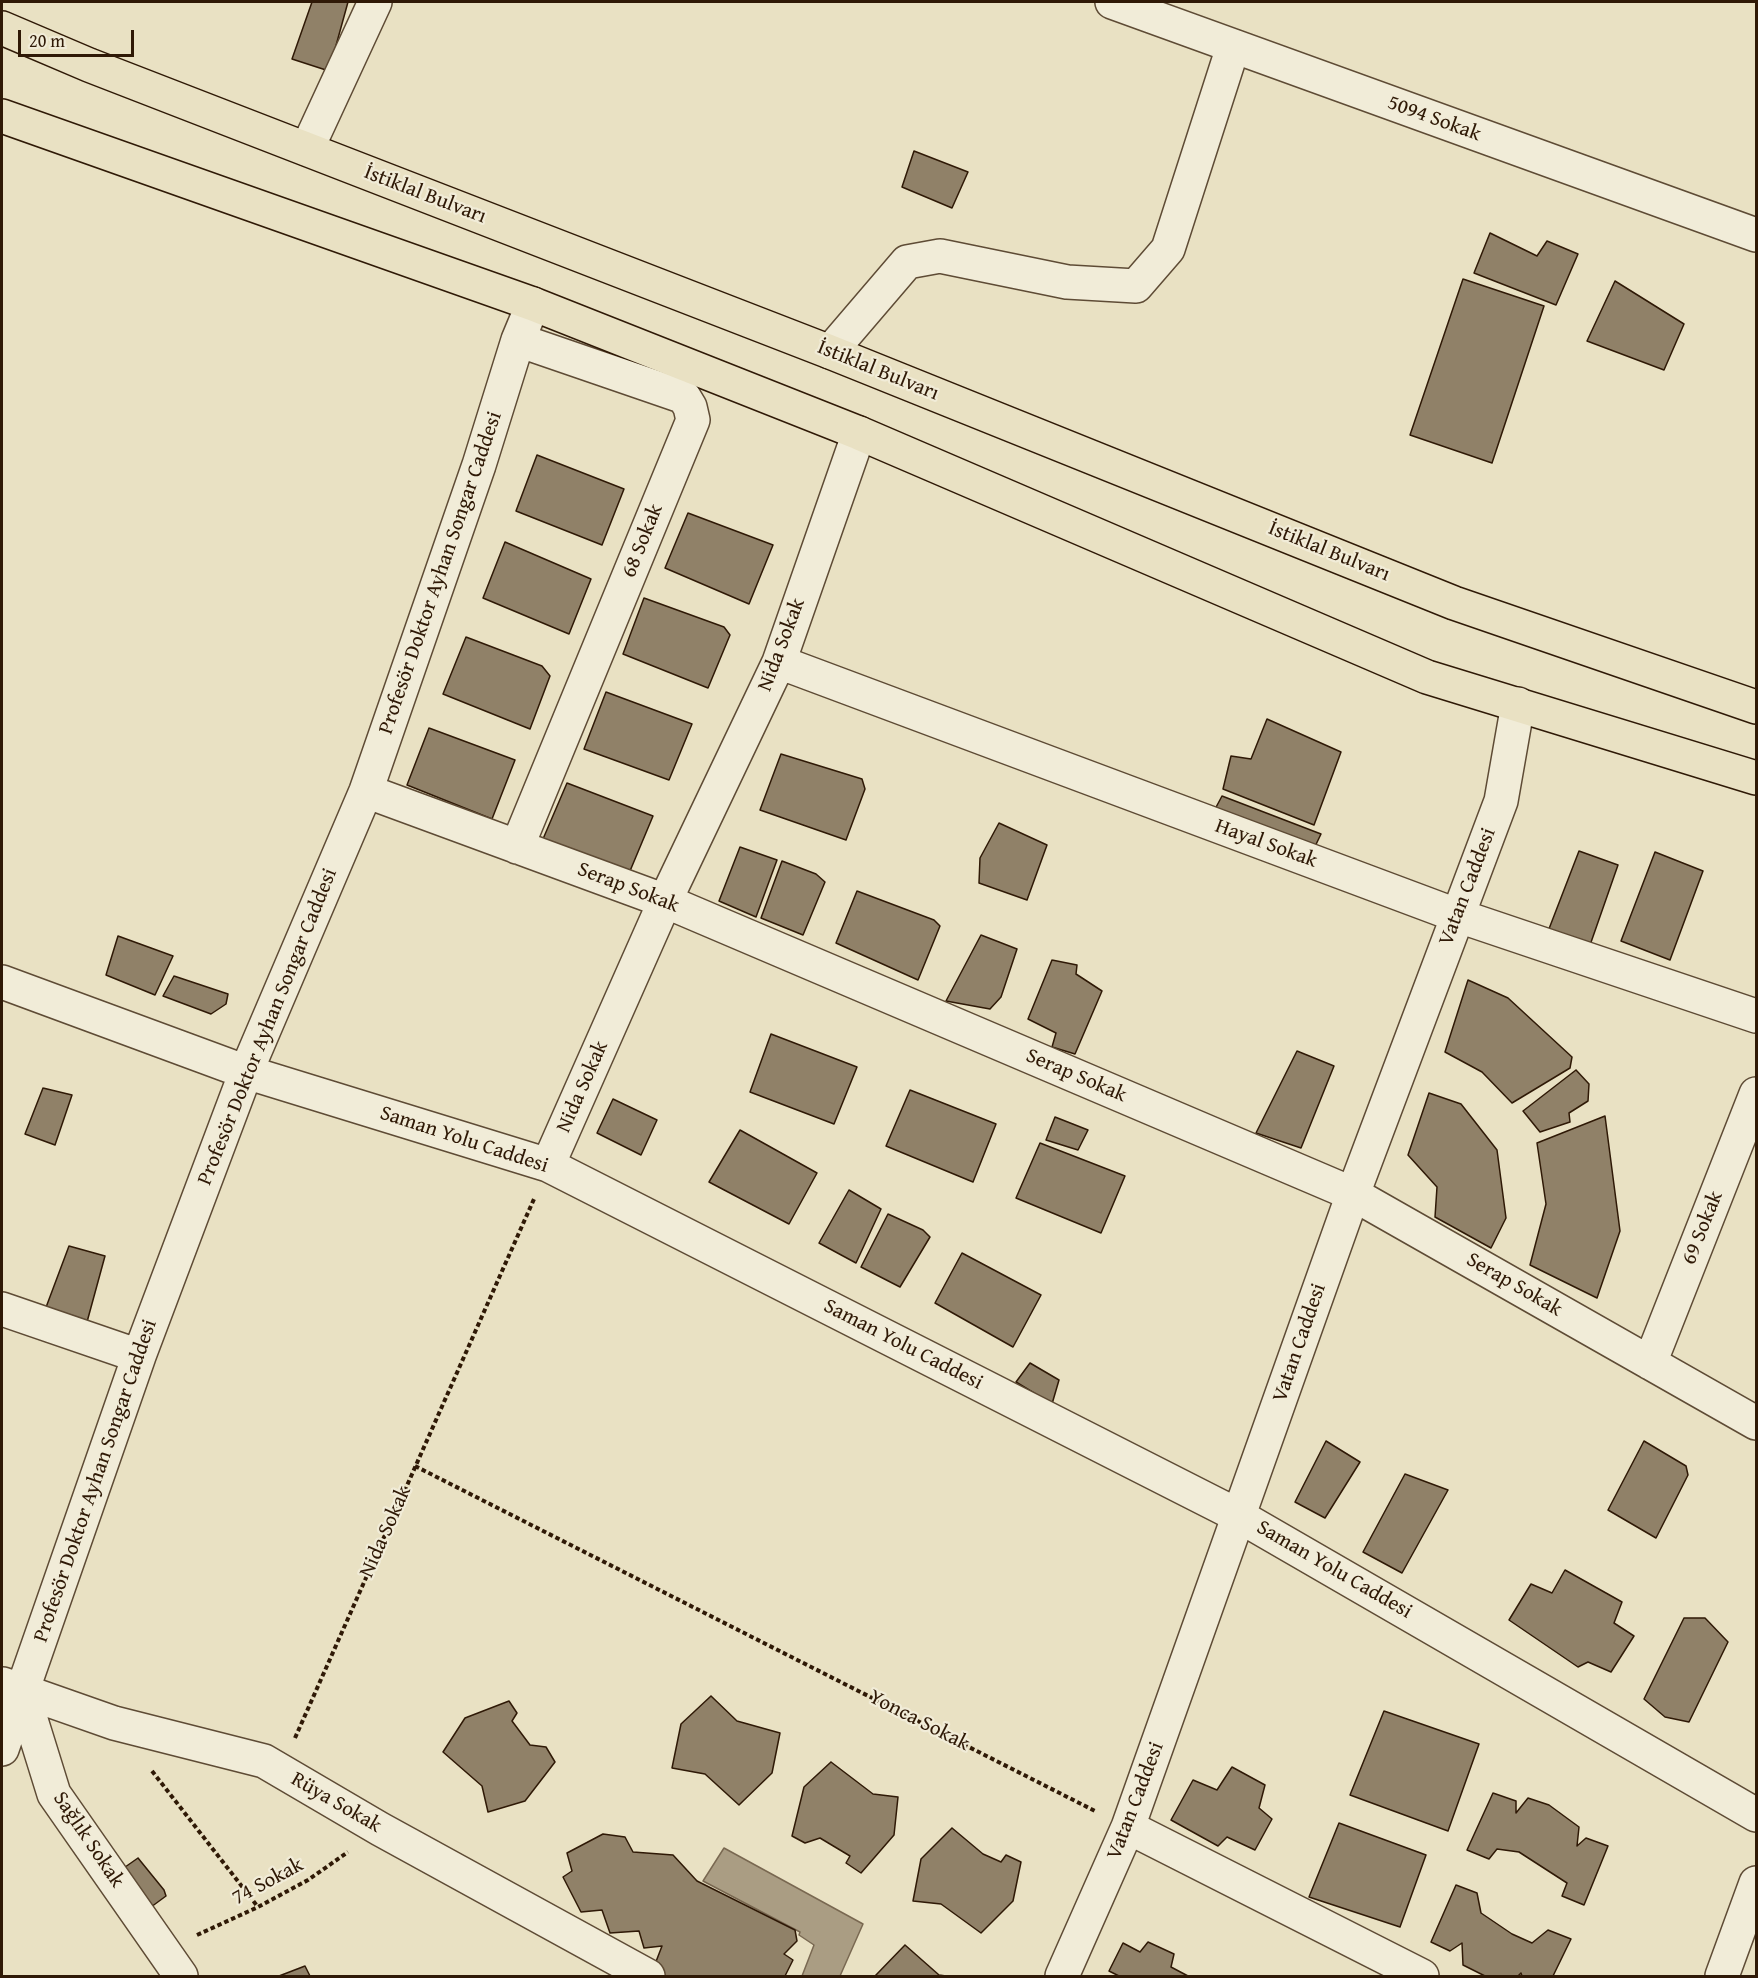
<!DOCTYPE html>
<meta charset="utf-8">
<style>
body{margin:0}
#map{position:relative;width:1758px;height:1978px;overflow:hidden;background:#e9e1c3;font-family:"Gentium Book Plus",serif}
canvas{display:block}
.frame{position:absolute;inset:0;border:3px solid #2f1906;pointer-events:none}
.scale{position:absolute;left:18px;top:30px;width:116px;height:27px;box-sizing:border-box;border:3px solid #2f1906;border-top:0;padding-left:8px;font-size:18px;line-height:21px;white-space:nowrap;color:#2f1906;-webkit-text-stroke:4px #f1ecd8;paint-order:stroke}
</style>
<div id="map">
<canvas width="1758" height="1978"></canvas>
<div class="frame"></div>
<div class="scale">20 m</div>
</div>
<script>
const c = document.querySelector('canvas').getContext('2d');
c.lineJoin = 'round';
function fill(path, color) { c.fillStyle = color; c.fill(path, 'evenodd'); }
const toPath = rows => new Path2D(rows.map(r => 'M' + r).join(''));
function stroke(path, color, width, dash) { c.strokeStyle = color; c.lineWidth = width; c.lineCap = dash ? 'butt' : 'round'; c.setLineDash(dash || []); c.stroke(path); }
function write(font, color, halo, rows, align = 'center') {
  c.font = font + ' "Gentium Book Plus",serif'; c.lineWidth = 4.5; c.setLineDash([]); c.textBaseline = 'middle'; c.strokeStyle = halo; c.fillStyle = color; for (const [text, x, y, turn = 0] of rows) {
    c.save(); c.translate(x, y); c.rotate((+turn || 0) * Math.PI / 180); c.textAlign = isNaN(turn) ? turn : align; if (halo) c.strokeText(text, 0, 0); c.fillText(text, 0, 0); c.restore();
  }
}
const water = toPath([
 [724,1848,863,1924,840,1976,802,1976,814,1945,799,1935,800,1932,703,1881,724,1848]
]);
const building = toPath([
 [312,2,348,2,329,71,292,59,312,2],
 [914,151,968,172,952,208,902,187,914,151],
 [1490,233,1537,256,1547,241,1578,254,1556,305,1474,273,1490,233],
 [1463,279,1544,306,1492,463,1410,435,1463,279],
 [1615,281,1684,324,1664,370,1587,341,1615,281],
 [537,455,624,489,602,545,516,511,537,455],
 [688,513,773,545,749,604,665,568,688,513],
 [505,542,591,579,569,634,483,598,505,542],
 [644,598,724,627,730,635,708,688,623,654,644,598],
 [466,637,542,666,550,676,530,729,443,694,466,637],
 [606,692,692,724,669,780,584,749,606,692],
 [1267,719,1341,752,1314,825,1223,789,1231,756,1251,759,1267,719],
 [429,728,515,760,492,819,407,785,429,728],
 [781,754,862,779,865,789,846,840,760,810,781,754],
 [567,783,653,816,630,871,543,839,567,783],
 [1222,796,1321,834,1310,857,1214,811,1222,796],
 [999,823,1047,845,1027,900,979,883,980,858,999,823],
 [740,847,777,860,756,917,719,901,740,847],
 [1579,851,1618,865,1589,948,1547,934,1579,851],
 [1655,852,1703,871,1670,960,1621,941,1655,852],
 [782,861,816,874,825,882,803,935,761,918,782,861],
 [857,891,934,920,940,926,918,980,836,943,857,891],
 [981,935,1017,949,1001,997,990,1009,946,1001,981,935],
 [118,936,173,956,155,995,106,975,118,936],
 [1052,960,1077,965,1076,974,1102,991,1075,1054,1052,1047,1056,1033,1028,1019,1052,960],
 [174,976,228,994,226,1004,211,1014,163,996,174,976],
 [1468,980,1508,998,1572,1057,1570,1068,1512,1103,1482,1072,1445,1052,1468,980],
 [771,1034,857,1067,834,1124,750,1092,771,1034],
 [1297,1051,1334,1066,1301,1148,1256,1133,1297,1051],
 [1576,1070,1589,1084,1588,1101,1569,1113,1570,1122,1540,1132,1523,1111,1576,1070],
 [43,1088,72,1095,55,1145,25,1134,43,1088],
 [910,1090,996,1124,973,1182,886,1146,910,1090],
 [1429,1093,1461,1104,1497,1150,1506,1218,1491,1248,1435,1217,1437,1187,1408,1155,1429,1093],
 [613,1099,657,1120,641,1155,597,1133,613,1099],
 [1605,1116,1620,1231,1597,1298,1530,1265,1546,1204,1537,1143,1605,1116],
 [1055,1117,1088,1130,1078,1150,1046,1140,1055,1117],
 [740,1130,817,1173,789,1224,709,1182,740,1130],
 [1040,1143,1125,1176,1101,1233,1016,1198,1040,1143],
 [849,1190,881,1209,856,1263,819,1243,849,1190],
 [888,1214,923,1230,930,1237,900,1287,861,1267,888,1214],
 [69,1246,105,1256,87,1322,45,1310,69,1246],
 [962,1253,1041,1295,1013,1347,935,1303,962,1253],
 [1030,1363,1059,1380,1052,1404,1016,1382,1030,1363],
 [1326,1441,1360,1462,1325,1518,1295,1502,1326,1441],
 [1644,1441,1686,1466,1688,1475,1656,1538,1608,1510,1644,1441],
 [1405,1474,1448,1490,1402,1573,1363,1552,1405,1474],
 [1565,1570,1622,1602,1614,1623,1634,1636,1611,1672,1588,1662,1578,1667,1509,1620,1531,1584,1552,1593,1565,1570],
 [1684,1618,1705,1618,1728,1642,1689,1722,1665,1717,1644,1699,1684,1618],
 [711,1696,737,1721,780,1733,772,1773,739,1805,705,1774,672,1768,681,1724,711,1696],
 [509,1701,517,1713,512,1721,530,1745,546,1747,555,1762,525,1801,488,1812,482,1786,443,1752,465,1718,509,1701],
 [1384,1711,1479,1744,1448,1831,1350,1795,1384,1711],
 [831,1762,873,1794,898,1797,894,1835,861,1873,846,1863,850,1856,820,1838,805,1843,792,1836,804,1787,831,1762],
 [1232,1767,1265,1785,1259,1808,1272,1819,1255,1850,1227,1837,1218,1846,1171,1820,1193,1780,1217,1790,1232,1767],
 [1493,1793,1516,1801,1516,1813,1528,1798,1549,1805,1579,1827,1577,1846,1586,1838,1608,1846,1584,1905,1562,1896,1567,1883,1519,1852,1497,1849,1489,1859,1467,1850,1493,1793],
 [1339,1823,1426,1855,1400,1927,1309,1897,1339,1823],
 [952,1828,983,1854,1001,1862,1006,1855,1021,1862,1013,1901,981,1933,941,1904,913,1901,921,1859,952,1828],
 [603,1834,625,1837,633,1852,673,1855,697,1881,795,1930,797,1941,784,1954,793,1960,785,1976,660,1976,652,1972,662,1946,644,1948,639,1931,610,1933,602,1910,581,1912,563,1877,572,1871,567,1853,603,1834],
 [138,1858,164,1890,166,1896,147,1910,118,1872,138,1858],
 [1456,1885,1477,1893,1481,1913,1512,1934,1532,1943,1548,1930,1571,1939,1553,1976,1522,1976,1521,1973,1518,1976,1485,1976,1463,1965,1462,1943,1450,1951,1431,1942,1456,1885],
 [1148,1942,1174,1954,1171,1967,1188,1976,1119,1976,1109,1971,1123,1943,1140,1952,1148,1942],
 [905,1945,939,1975,946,1976,875,1976,905,1945],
 [305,1966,310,1976,279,1976,305,1966]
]);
const path = toPath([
 [415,1466,1095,1811],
 [295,1738,534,1199],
 [152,1771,258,1907],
 [197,1935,258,1907,308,1880,348,1852]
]);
const minor = toPath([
 [1112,2,1756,235],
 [307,149,375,2],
 [830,352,907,262,940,256,1067,282,1136,286,1168,249,1233,47],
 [779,662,1456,915,1756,1016],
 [366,791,665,901,1353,1194,1756,1423],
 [517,847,693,420,690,407,684,397,518,340],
 [2,982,246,1072,548,1165,1239,1516,1756,1815],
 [548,1165,665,901,779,662,859,433],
 [2,1309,139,1356],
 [1650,1363,1756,1094],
 [3,1684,114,1723,264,1761,380,1829,648,1976],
 [22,1691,54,1794,181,1976],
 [2,1749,139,1356,246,1072,366,791,479,465,518,340,533,304],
 [1128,1827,1422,1976],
 [1062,1976,1128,1827,1353,1194,1501,801,1518,704],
 [1722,1976,1756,1883]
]);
const major = toPath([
 [2,28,89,65,830,352,1454,603,1756,707],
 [2,116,533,304,859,433,1427,677,1756,778]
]);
const streetNames = [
 ["5094 Sokak",1434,119,20],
 ["İstiklal Bulvarı",425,195,21],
 ["İstiklal Bulvarı",878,371,22],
 ["68 Sokak",643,541,-68],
 ["İstiklal Bulvarı",1329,552,22],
 ["Profesör Doktor Ayhan Songar Caddesi",441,573,-71],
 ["Nida Sokak",782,645,-69],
 ["Hayal Sokak",1266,844,20],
 ["Vatan Caddesi",1468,887,-69],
 ["Serap Sokak",628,888,21],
 ["Profesör Doktor Ayhan Songar Caddesi",268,1027,-68],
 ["Serap Sokak",1076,1076,23],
 ["Nida Sokak",583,1087,-66],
 ["Saman Yolu Caddesi",464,1140,18],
 ["69 Sokak",1703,1228,-68],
 ["Serap Sokak",1514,1285,30],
 ["Vatan Caddesi",1300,1343,-71],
 ["Saman Yolu Caddesi",903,1345,27],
 ["Profesör Doktor Ayhan Songar Caddesi",96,1481,-71],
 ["Nida Sokak",386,1532,-66],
 ["Saman Yolu Caddesi",1334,1570,30],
 ["Yonca Sokak",919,1721,27],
 ["Vatan Caddesi",1136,1801,-69],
 ["Rüya Sokak",336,1803,30],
 ["Sağlık Sokak",88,1840,56],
 ["74 Sokak",268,1882,-28]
];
fill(water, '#aa9d83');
stroke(water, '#796851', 1.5);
fill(building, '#908168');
stroke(building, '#2f1906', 1.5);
stroke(minor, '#5e4b35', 36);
stroke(major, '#2f1906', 36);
stroke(path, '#2f1906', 4, [4.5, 3]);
stroke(minor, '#f1ecd8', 33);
stroke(major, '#e9e1c3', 33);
write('21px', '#2f1906', '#f1ecd8', streetNames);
</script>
